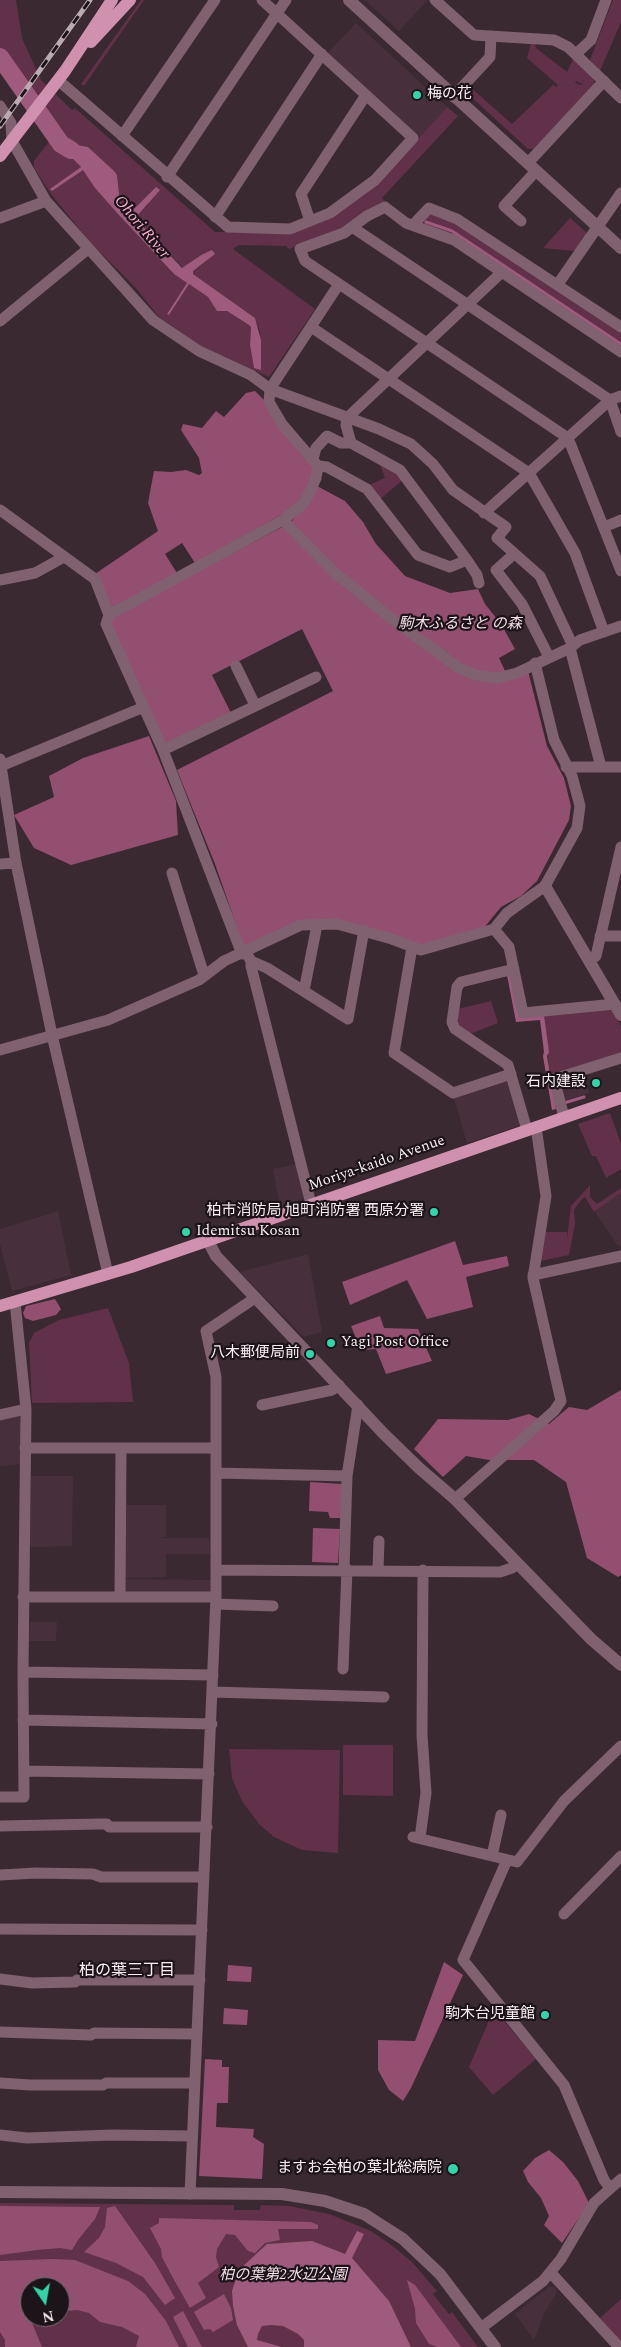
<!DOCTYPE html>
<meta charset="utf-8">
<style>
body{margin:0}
#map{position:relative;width:621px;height:2347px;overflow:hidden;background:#3a2931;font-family:Spectral,serif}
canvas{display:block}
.north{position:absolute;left:20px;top:2277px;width:50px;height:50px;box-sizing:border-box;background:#1c1418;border:1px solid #746b6f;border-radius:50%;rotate:168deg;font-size:14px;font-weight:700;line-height:20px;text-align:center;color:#f9edf2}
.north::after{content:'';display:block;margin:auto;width:18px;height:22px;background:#32d4a9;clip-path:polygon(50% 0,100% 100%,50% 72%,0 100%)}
</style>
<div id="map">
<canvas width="621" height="2347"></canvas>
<div class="north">N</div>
</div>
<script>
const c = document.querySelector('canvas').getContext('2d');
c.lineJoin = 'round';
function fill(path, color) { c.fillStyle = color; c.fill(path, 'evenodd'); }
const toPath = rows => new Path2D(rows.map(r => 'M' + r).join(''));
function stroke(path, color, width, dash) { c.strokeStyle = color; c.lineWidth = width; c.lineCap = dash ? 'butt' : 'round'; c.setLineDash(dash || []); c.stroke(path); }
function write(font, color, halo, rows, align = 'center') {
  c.font = font + ' Spectral,"Noto Sans JP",serif'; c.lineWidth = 4.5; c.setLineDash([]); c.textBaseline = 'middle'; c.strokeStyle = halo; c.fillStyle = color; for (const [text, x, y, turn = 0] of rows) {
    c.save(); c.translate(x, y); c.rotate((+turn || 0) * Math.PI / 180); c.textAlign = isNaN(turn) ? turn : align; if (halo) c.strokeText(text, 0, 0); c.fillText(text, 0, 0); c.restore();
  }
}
const built = toPath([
 [365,0,426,0,427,1,399,31],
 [356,23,447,107,419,138,327,54],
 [584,1074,589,1093,564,1101,560,1085,563,1080],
 [503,1081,507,1082,520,1121,519,1126,467,1143,454,1098],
 [297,1164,304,1196,303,1199,280,1207,273,1169],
 [621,1193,621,1246,618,1246,595,1212],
 [58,1211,71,1275,12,1291,0,1244,0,1229],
 [308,1254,322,1332,304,1337,240,1272],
 [16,1415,20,1417,22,1464,0,1466,0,1418],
 [31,1476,73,1476,72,1546,30,1547],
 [125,1505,166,1505,166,1537,154,1538,209,1538,210,1554,166,1554,166,1577,123,1578],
 [122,1579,211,1580,210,1592,122,1593],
 [30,1622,57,1622,56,1641,29,1641],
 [549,2287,554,2287,557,2292,545,2312,534,2340,515,2314]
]);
const green = toPath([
 [0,0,16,0,22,38,41,80,72,110,75,108,215,232,291,232,378,183,447,107,458,116,382,198,385,201,363,213,341,230,289,249,286,246,239,245,233,249,315,309,269,377,201,346,158,316,136,288,89,241,51,194,34,168,34,161,52,138,81,167,51,189,52,191,83,169,95,188,118,214,174,274,187,283,167,314,169,315,189,284,208,297,217,311,227,311,249,325,251,327,250,345,254,368,261,370,260,332,255,318,193,274,193,271,205,262,213,250,200,255,183,268,138,221,138,215,147,206,156,187,134,209,128,210,120,202,117,175,88,147,68,143,63,139,10,68,0,52],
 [141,0,144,0,84,86,81,84],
 [613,0,621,0,621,22,600,71,590,60],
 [531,43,535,44,536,48,567,72,574,57,587,71,582,84,576,81,575,83,582,85,587,71,594,79,594,86,535,149,528,149,468,94,467,88,469,86,512,124,553,85,556,87,558,85,527,58],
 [433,213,456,221,621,331,621,346,450,232,424,224,424,219],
 [570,218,588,234,576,251,543,248],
 [379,461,397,473,403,480,380,499,369,485,385,478],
 [491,1001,498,1023,470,1034,457,1026,458,1009],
 [607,1009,612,1011,621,1026,621,1053,550,1075,544,1015],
 [610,1113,621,1144,621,1169,606,1178,596,1156,592,1156,578,1124],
 [590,1185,590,1197,597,1204,621,1188,621,1193,594,1212,585,1197,582,1199,574,1210,575,1224,569,1255,536,1262,545,1232,567,1232,567,1239,571,1206],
 [108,1308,129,1363,133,1402,32,1403,29,1343,34,1333,59,1320],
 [343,1745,393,1745,393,1796,343,1795],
 [229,1749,340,1750,338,1853,302,1850,274,1837,259,1824,242,1801,232,1778],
 [494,2009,536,2059,493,2095,469,2067],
 [0,2203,234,2205,234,2210,260,2210,261,2205,289,2206,329,2214,371,2231,394,2247,412,2262,437,2291,433,2294,449,2314,452,2312,478,2347,0,2347],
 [30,2287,60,2287,60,2317,30,2317],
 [621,2299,621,2342,600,2318]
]);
const forest = toPath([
 [255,391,264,400,314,469,312,481,295,507,195,563,182,543,165,554,177,573,112,608,95,574,158,531,148,503,154,471,171,472,186,470,199,475,202,473,199,458,181,430,183,424,202,428,216,411,224,417,246,393],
 [317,486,345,501,363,522,376,544,405,576,450,593,478,589,485,604,501,624,515,649,499,658,506,673,493,674,472,671,353,585,291,522],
 [284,526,471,677,528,671,547,746,564,778,571,806,569,820,537,881,521,896,501,907,482,930,420,945,336,920,244,947,215,864,177,770,333,691,302,629,212,675,231,713,165,747,109,623,112,617],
 [149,736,176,801,178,835,71,865,34,848,14,815,54,797,49,776,83,758],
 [455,1241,463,1265,507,1256,509,1266,466,1277,473,1307,427,1319,407,1280,350,1305,342,1282],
 [55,1299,61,1309,56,1315,33,1321,25,1318,23,1313,26,1306],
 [380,1316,384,1328,418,1329,432,1361,386,1374,376,1349,361,1350,351,1326],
 [621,1390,621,1575,618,1577,587,1558,566,1482,534,1460,489,1460,466,1456,443,1477,414,1449,438,1419,508,1420,529,1414,549,1424,569,1407,587,1410],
 [310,1482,342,1484,341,1518,330,1518,328,1512,309,1511],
 [313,1528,340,1529,338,1563,312,1562],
 [444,1962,463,1975,411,2088,403,2101,389,2090,378,2070,378,2040,415,2041],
 [228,1965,252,1967,251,1982,227,1981],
 [224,2008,248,2010,247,2025,223,2024],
 [205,2059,222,2060,222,2067,229,2067,228,2103,217,2103,216,2127,254,2129,253,2137,264,2144,262,2179,199,2176],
 [549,2150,563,2162,578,2181,589,2203,562,2243,544,2225,549,2216,541,2198,528,2182,523,2171,535,2158],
 [0,2206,100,2207,95,2219,78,2240,72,2250,60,2248,37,2250,0,2255],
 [115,2206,155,2263,175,2298,165,2305,143,2277,116,2263,84,2252,99,2238,105,2227,107,2208],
 [159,2218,311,2222,318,2225,318,2229,278,2229,280,2240,265,2243,255,2253,248,2251,235,2235,226,2234,217,2249,216,2257,219,2267,198,2283,206,2298,190,2308,173,2278,162,2257,161,2249,150,2228,159,2223],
 [53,2259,75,2260,128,2281,145,2294,166,2321,179,2347,136,2347,139,2336,122,2327,100,2322,89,2313,77,2310,67,2311,60,2302,60,2287,30,2287,30,2318,42,2347,5,2347,5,2340,0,2332,0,2261],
 [407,2280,415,2285,461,2347,437,2347,429,2344,416,2323,415,2309],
 [224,2294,231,2308,233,2320,213,2332,210,2329,204,2330,194,2312],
 [183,2311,202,2347,188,2347,173,2317]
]);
const water = toPath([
 [57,131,68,143,88,147,114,171,117,175,120,202,128,210,134,209,156,187,160,190,138,215,138,221,182,268,201,255,212,250,215,254,193,271,193,274,255,318,261,340,261,370,254,368,250,345,251,327,249,325,227,311,217,311,208,297,189,284,169,315,167,314,187,283,174,274,118,214,95,188,83,170,52,191,50,189,81,167,52,138],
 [507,975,511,977,519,1016,544,1015,549,1052,547,1056,556,1109,552,1110,543,1056,544,1052,540,1020,516,1022],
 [357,2231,364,2234,352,2258,389,2301,411,2347,304,2347,304,2340,298,2334,283,2326,271,2325,262,2326,258,2334,257,2340,282,2347,248,2347,237,2325,233,2306,232,2291,239,2270,267,2244,312,2241,345,2254]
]);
const stream = toPath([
 [426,222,452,231,621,344],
 [564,1103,584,1097]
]);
const river = toPath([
 [0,57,61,144,71,150]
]);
const minor = toPath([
 [435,0,474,35,554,40,568,47,621,98],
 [576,54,591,40,606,0],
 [58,80,228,227,290,229,330,213,375,180,413,138,262,0],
 [453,97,490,57,491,36],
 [0,106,11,123,12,141,46,201,153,320,199,351,251,375,270,389,379,429,411,444,433,464,453,490,506,527,497,538,540,576,572,644],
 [122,136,215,0],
 [528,163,604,81],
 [167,177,286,0],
 [215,217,322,54],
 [0,218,46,201],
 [310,221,301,194,366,95],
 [521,221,504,206,536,171],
 [413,225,429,208,457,219,621,327],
 [352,227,610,400,621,432],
 [558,284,621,193],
 [0,321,88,249],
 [311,327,529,473,575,553,604,632],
 [621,352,454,240,406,223,385,207,367,216,344,233,300,249,305,261,568,438,621,571],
 [351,443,346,425,347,418,502,272],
 [313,459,316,448,327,436,341,443,351,443,400,470,467,560,477,575,479,583],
 [318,466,327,467,367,489,418,555,450,567,467,560],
 [0,510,95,579,109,615,106,624,163,750,242,954],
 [484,513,610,400,621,396],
 [283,520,302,505,308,496,316,478,318,466,282,424,269,402,270,389,339,284],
 [604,527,621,520],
 [514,554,496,570,522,604,549,657],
 [0,580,35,573,64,557],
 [109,615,283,520,334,572,392,619,459,668,476,675,497,678,517,673,570,648,580,640,621,626],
 [570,648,601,767],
 [236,666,255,705],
 [163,750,316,677],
 [0,759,16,863,52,1035,108,1274],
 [1,766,144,707],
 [566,767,621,767],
 [0,864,16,863],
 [172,873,204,975],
 [494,929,509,947,523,1013,615,1004],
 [600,936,621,936],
 [412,947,394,1053,453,1093,511,1074],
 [246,952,251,961,251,966,311,1204],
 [251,961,267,968,348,1019,364,930],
 [589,961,596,956,621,847],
 [514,969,461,982,457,987,452,1022,455,1029,508,1065,527,1130],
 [304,991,317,925],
 [0,1050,108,1020,199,980,224,961,301,925,337,924,392,939,421,950,494,929,507,913,545,886,577,828,580,806,572,776,554,740,535,663],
 [564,1117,554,1079,621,1058],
 [533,1275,621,1256],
 [262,1405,332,1390,339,1385],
 [0,1415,26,1409],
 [25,1448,216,1448],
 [216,1473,347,1476],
 [455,1499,554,1411,561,1401,533,1278,546,1196,536,1127],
 [344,1569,347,1476,358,1405],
 [216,1570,500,1572,512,1568,517,1563],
 [378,1570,379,1541],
 [23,1597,216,1597],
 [120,1597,121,1449],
 [216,1604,273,1606],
 [343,1669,347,1569],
 [23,1672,213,1675],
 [213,1692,384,1697],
 [23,1720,212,1724],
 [24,1771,209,1774],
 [0,1797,24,1797,23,1672,26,1409,15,1302],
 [0,1826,100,1824,107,1824,109,1827,207,1827],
 [413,1837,517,1862,564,1801,621,1746],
 [420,1838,426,1793,422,1735,423,1570],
 [492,1856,501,1815],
 [507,1860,463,1960,564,2085,604,2180,610,2188],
 [0,1875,36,1873,93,1874,101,1877,204,1877],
 [564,1914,621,1856],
 [0,1929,202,1930],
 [0,1979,32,1983,75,1982,77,1980,200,1980],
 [0,2032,91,2035,94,2033,197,2034],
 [0,2083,30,2085,103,2085,106,2083,195,2083],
 [0,2135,27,2138,112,2135,192,2136],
 [190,2194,216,1597,216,1377,206,1331,255,1298],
 [551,2273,619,2347],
 [481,2328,543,2281,561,2259,594,2203,621,2179]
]);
const tertiary = toPath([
 [349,0,621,248],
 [545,886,621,1015],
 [208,1241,216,1256,384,1434,419,1468,455,1499,591,1639,621,1665],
 [0,2192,282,2194,325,2201,364,2214,403,2239,440,2274,495,2347]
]);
const primary = toPath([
 [91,42,130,0],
 [0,156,65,71,112,0],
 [0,1306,131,1267,621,1098]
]);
const rail = toPath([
 [0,126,90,0]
]);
const markers = [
 [417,95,5,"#32d4a9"],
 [596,1083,5,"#32d4a9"],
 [434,1212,5,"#32d4a9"],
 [186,1232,5,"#32d4a9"],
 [331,1343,5,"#32d4a9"],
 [310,1354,5,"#32d4a9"],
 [545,2015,5,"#32d4a9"],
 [453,2169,6,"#32d4a9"]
];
const poiNames = [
 ["梅の花",427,95,"left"],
 ["石内建設",586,1083],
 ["柏市消防局 旭町消防署 西原分署",424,1212],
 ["Idemitsu Kosan",196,1232,"left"],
 ["Yagi Post Office",341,1343,"left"],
 ["八木郵便局前",300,1354],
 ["駒木台児童館",535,2015],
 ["ますお会柏の葉北総病院",442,2169]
];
const parkNames = [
 ["駒木ふるさと の森",460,625],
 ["柏の葉第2水辺公園",283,2276]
];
const streetNames = [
 ["Moriya-kaido Avenue",377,1164,-19]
];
const waterNames = [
 ["Ohori River",141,228,50]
];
const neighbourhoodNames = [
 ["柏の葉三丁目",127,1972]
];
fill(built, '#47303b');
fill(green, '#613149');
fill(forest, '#924f70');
fill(water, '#9f5b7d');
stroke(stream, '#9f5b7d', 3);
stroke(river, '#9f5b7d', 18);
stroke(minor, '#80616f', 11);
stroke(tertiary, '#80616f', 12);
stroke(primary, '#d091ae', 12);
stroke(rail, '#b9abb1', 5);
stroke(rail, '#1c1418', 3, [9]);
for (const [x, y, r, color] of markers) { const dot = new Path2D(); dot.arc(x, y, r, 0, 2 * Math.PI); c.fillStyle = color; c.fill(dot); stroke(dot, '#1c1418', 2); }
write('15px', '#f9edf2', '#1c1418', poiNames, 'right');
write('italic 15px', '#f2dde6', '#1c1418', parkNames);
write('15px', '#f9edf2', '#1c1418', streetNames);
write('italic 16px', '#faabd0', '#1c1418', waterNames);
write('16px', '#f9edf2', '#1c1418', neighbourhoodNames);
</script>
